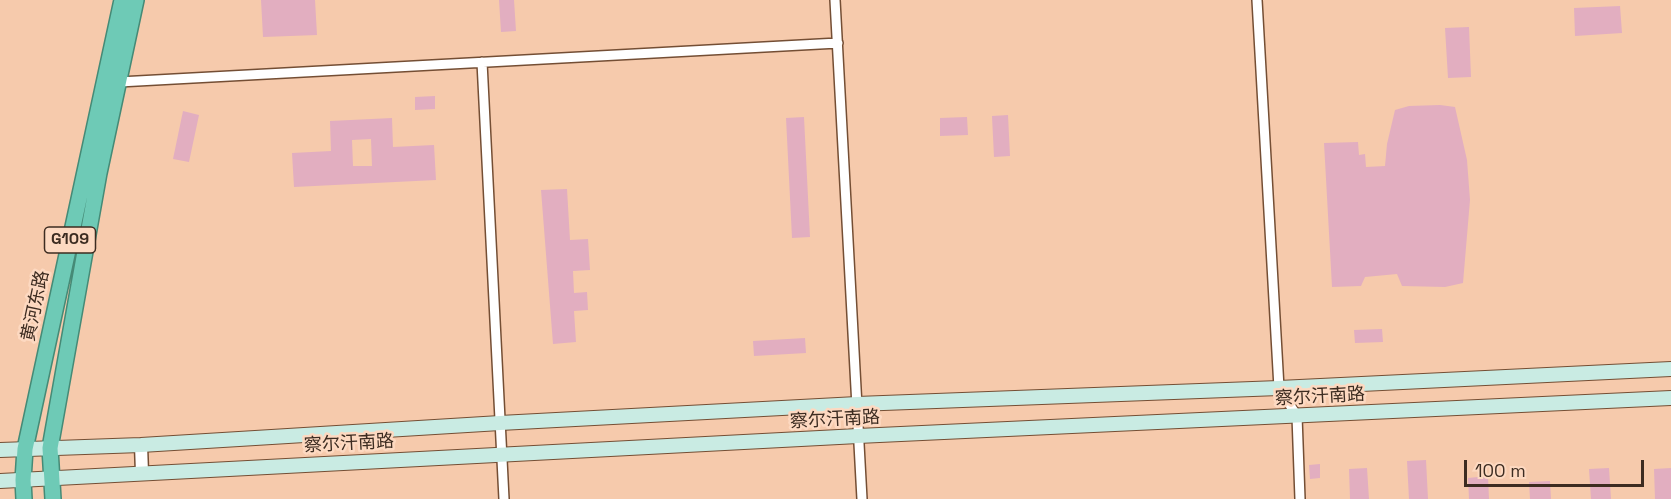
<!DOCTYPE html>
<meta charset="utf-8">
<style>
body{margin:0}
#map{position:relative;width:1671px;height:499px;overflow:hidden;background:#f6caac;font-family:"Space Grotesk",sans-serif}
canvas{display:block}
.scale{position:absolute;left:1464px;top:460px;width:180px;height:27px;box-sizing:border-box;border:3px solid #3d2c21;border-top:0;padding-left:8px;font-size:18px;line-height:21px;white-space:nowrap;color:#3d2c21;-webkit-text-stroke:4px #fdd9c1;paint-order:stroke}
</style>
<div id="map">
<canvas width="1671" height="499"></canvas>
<div class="scale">100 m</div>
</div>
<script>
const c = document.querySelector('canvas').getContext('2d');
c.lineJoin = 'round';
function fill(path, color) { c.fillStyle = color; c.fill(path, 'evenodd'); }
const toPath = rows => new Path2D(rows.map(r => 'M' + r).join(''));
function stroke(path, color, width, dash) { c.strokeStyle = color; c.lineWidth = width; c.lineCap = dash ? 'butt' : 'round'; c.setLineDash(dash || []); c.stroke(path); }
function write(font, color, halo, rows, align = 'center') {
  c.font = font + ' "Space Grotesk","Noto Sans SC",sans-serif'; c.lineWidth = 5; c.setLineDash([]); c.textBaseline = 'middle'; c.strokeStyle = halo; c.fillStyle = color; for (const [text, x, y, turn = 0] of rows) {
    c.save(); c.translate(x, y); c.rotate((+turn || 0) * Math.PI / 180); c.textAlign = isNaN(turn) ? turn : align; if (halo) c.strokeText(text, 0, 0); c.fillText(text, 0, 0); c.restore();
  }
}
const building = toPath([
 [261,0,315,0,317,35,263,37],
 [499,0,514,0,516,31,501,32],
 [1620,6,1622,33,1575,36,1574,8],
 [1469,27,1471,77,1448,78,1445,28],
 [435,96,435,109,415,110,415,97],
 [1440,105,1455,107,1467,160,1470,200,1463,283,1445,287,1402,286,1397,274,1365,277,1361,286,1332,287,1324,143,1358,142,1359,155,1365,154,1366,167,1385,166,1387,144,1395,110,1409,106],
 [183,111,199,115,189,162,173,159],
 [1008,115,1010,156,994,157,992,116],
 [804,117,810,237,792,238,786,118],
 [967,117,968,135,940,136,940,118],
 [392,118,393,147,434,145,436,180,294,187,292,153,331,151,330,121],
 [371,139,372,166,353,166,352,140],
 [567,189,570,240,588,239,590,270,573,271,574,293,587,292,588,310,574,311,576,342,553,344,541,190],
 [1382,329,1383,342,1355,343,1354,330],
 [805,338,806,353,754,356,753,341],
 [1426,460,1428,499,1409,499,1407,461],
 [1320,464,1320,478,1310,479,1309,465],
 [1367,468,1369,499,1350,499,1349,469],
 [1609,468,1611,499,1591,499,1589,469],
 [1671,468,1671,499,1655,499,1654,469],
 [1488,476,1489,499,1469,499,1468,478],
 [1550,481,1551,499,1530,499,1529,482]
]);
const minor = toPath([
 [835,0,862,499],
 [1257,0,1279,388,1297,416,1300,499],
 [482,62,504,499],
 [119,82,838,43]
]);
const tertiary = toPath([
 [141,445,142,473]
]);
const secondary = toPath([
 [0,450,141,445,500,423,857,404,1279,388,1671,369],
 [0,481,858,436,1671,398]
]);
const trunk = toPath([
 [24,499,23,480,25,449,122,0],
 [53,499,50,448,99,173,136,0]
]);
const shields = [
 [70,240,51]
];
const shieldNames = [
 ["G109",70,240]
];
const streetNames = [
 ["黄河东路",36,306,-78],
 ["察尔汗南路",1320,397,-3],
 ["察尔汗南路",835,420,-3],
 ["察尔汗南路",349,444,-3]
];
fill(building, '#e2aec0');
stroke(minor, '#744e34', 12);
stroke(tertiary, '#744e34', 15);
stroke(secondary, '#744e34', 16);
stroke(trunk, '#458a76', 18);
stroke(minor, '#fff', 9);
stroke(tertiary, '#fff', 12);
stroke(secondary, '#c9ebe3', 14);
stroke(trunk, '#6ecab6', 15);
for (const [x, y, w] of shields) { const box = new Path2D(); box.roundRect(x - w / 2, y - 13, w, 26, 4.5); c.fillStyle = '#fdd9c1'; c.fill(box); stroke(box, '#3d2c21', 1.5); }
write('bold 16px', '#3d2c21', null, shieldNames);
write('18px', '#3d2c21', '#fdd9c1', streetNames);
</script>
